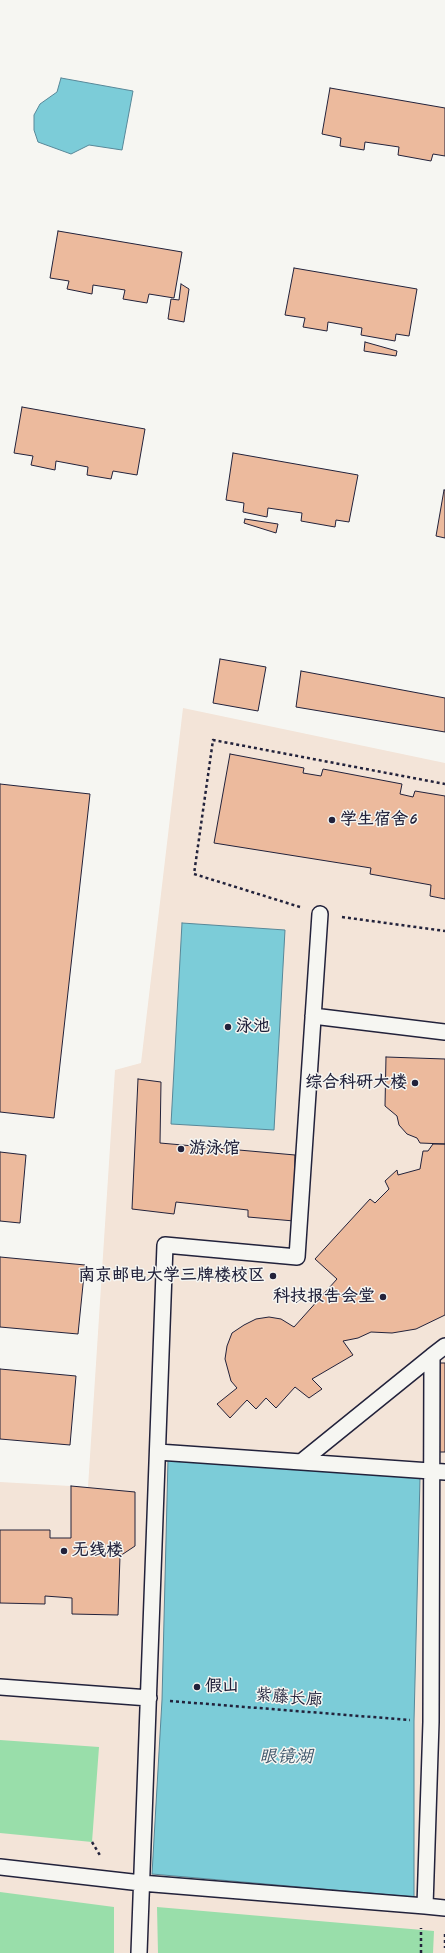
<!DOCTYPE html>
<meta charset="utf-8">
<style>
body{margin:0}
canvas{display:block;background:#f6f6f2}
</style>
<canvas width="445" height="1953"></canvas>
<script>
const c = document.querySelector('canvas').getContext('2d');
c.lineJoin = 'round';
function fill(path, color) { c.fillStyle = color; c.fill(path, 'evenodd'); }
const toPath = rows => new Path2D(rows.map(r => 'M' + r).join(''));
function stroke(path, color, width, dash) { c.strokeStyle = color; c.lineWidth = width; c.lineCap = dash ? 'butt' : 'round'; c.setLineDash(dash || []); c.stroke(path); }
function write(font, color, halo, rows, align = 'center') {
  c.font = font + ' Caveat,"LXGW WenKai TC",sans-serif'; c.lineWidth = 3; c.setLineDash([]); c.textBaseline = 'middle'; c.strokeStyle = halo; c.fillStyle = color; for (const [text, x, y, turn = 0] of rows) {
    c.save(); c.translate(x, y); c.rotate((+turn || 0) * Math.PI / 180); c.textAlign = isNaN(turn) ? turn : align; if (halo) c.strokeText(text, 0, 0); c.fillText(text, 0, 0); c.restore();
  }
}
const built = toPath([
 [183,708,445,763,445,1953,0,1953,0,1482,88,1487,115,1070,141,1063]
]);
const green = toPath([
 [0,1740,99,1747,92,1842,0,1833],
 [0,1892,114,1907,114,1953,0,1953],
 [157,1907,434,1931,433,1953,158,1953]
]);
const water = toPath([
 [61,78,133,91,122,150,89,145,71,154,38,142,34,130,34,115,40,104,57,92,61,78],
 [182,923,285,930,274,1130,171,1124,182,923],
 [168,1460,420,1478,414,1721,414,1897,152,1874,162,1700,168,1460]
]);
const building = toPath([
 [330,88,445,108,445,156,433,154,431,161,398,155,399,147,365,142,364,150,340,146,341,138,322,134,330,88],
 [58,231,182,252,174,298,149,294,147,303,123,299,125,290,93,285,92,294,67,289,69,281,50,278,58,231],
 [294,268,417,289,409,336,396,334,395,341,361,335,362,328,328,322,327,331,303,327,305,318,285,315,294,268],
 [181,284,189,289,184,322,168,319,171,299,179,300,181,284],
 [365,342,397,351,396,356,364,351,365,342],
 [22,407,145,429,137,475,113,471,111,479,87,475,88,467,56,461,55,470,31,465,33,456,14,453,22,407],
 [233,453,358,475,349,522,336,520,335,527,301,521,302,513,268,508,267,517,243,512,244,503,226,500,233,453],
 [444,490,445,490,445,538,436,536,444,490],
 [245,519,278,524,276,533,244,523,245,519],
 [220,659,266,667,258,711,213,703,220,659],
 [301,671,445,698,445,732,296,707,301,671],
 [230,754,304,768,303,773,321,776,323,769,402,784,400,794,413,797,415,791,445,796,445,899,430,896,431,885,370,874,371,868,214,843,230,754],
 [0,784,90,794,54,1118,0,1112,0,784],
 [386,1057,445,1059,445,1144,420,1143,417,1138,407,1134,399,1125,397,1116,385,1106,386,1057],
 [138,1079,161,1082,160,1143,295,1155,294,1221,248,1217,248,1210,176,1202,174,1214,132,1209,138,1079],
 [433,1144,445,1144,445,1315,416,1329,392,1333,371,1332,358,1338,343,1341,353,1355,312,1379,322,1389,309,1398,295,1387,276,1408,266,1398,256,1409,247,1400,230,1418,217,1404,237,1388,231,1381,225,1359,227,1346,232,1333,244,1325,256,1319,269,1317,281,1319,294,1327,337,1279,315,1259,370,1199,375,1203,389,1189,385,1181,397,1170,398,1175,420,1169,423,1151,428,1151,433,1144],
 [0,1152,26,1155,20,1223,0,1221,0,1152],
 [0,1257,85,1265,78,1334,0,1327,0,1257],
 [439,1363,445,1363,445,1452,438,1452,439,1363],
 [0,1369,76,1376,70,1445,0,1439,0,1369],
 [71,1486,135,1492,135,1546,120,1556,118,1615,72,1614,72,1598,45,1596,45,1604,0,1603,0,1530,50,1530,50,1538,71,1538,71,1486]
]);
const path = toPath([
 [300,907,194,874,213,740,445,784],
 [342,917,445,931],
 [170,1701,410,1720],
 [92,1842,101,1857],
 [445,1934,445,1948],
 [421,1953,421,1928]
]);
const service = toPath([
 [313,1016,445,1032],
 [445,1346,432,1356,431,1722,425,1906,445,1908],
 [158,1452,445,1472],
 [301,1462,432,1356],
 [0,1687,149,1698],
 [0,1867,141,1883,425,1906],
 [139,1953,165,1245,297,1257,320,914]
]);
const markers = [
 [332,820,4,"#22223b"],
 [228,1027,4,"#22223b"],
 [415,1083,4,"#22223b"],
 [181,1149,4,"#22223b"],
 [273,1276,4,"#22223b"],
 [383,1297,4,"#22223b"],
 [64,1551,4,"#22223b"],
 [197,1687,4,"#22223b"]
];
const poiNames = [
 ["学生宿舍6",340,820],
 ["泳池",236,1027],
 ["综合科研大楼",407,1083,"right"],
 ["游泳馆",189,1149],
 ["南京邮电大学三牌楼校区",265,1276,"right"],
 ["科技报告会堂",375,1297,"right"],
 ["无线楼",72,1551],
 ["假山",205,1687]
];
const streetNames = [
 ["紫藤长廊",289,1698,5]
];
const waterNames = [
 ["眼镜湖",286,1757]
];
fill(built, '#f3e4d8');
fill(green, '#99deaa');
fill(water, '#7cccd8');
stroke(water, '#588899', 1);
fill(building, '#ecba9d');
stroke(building, '#22223b', 1);
stroke(service, '#22223b', 18);
stroke(path, '#22223b', 2.5, [3, 3]);
stroke(service, '#f6f6f2', 15);
for (const [x, y, r, color] of markers) { const dot = new Path2D(); dot.arc(x, y, r, 0, 2 * Math.PI); c.fillStyle = color; c.fill(dot); stroke(dot, '#f6f6f2', 1.5); }
write('bold 17px', '#22223b', '#f6f6f2', poiNames, 'left');
write('17px', '#22223b', '#f6f6f2', streetNames);
write('italic 18px', '#3d556a', '#f6f6f2', waterNames);
</script>
